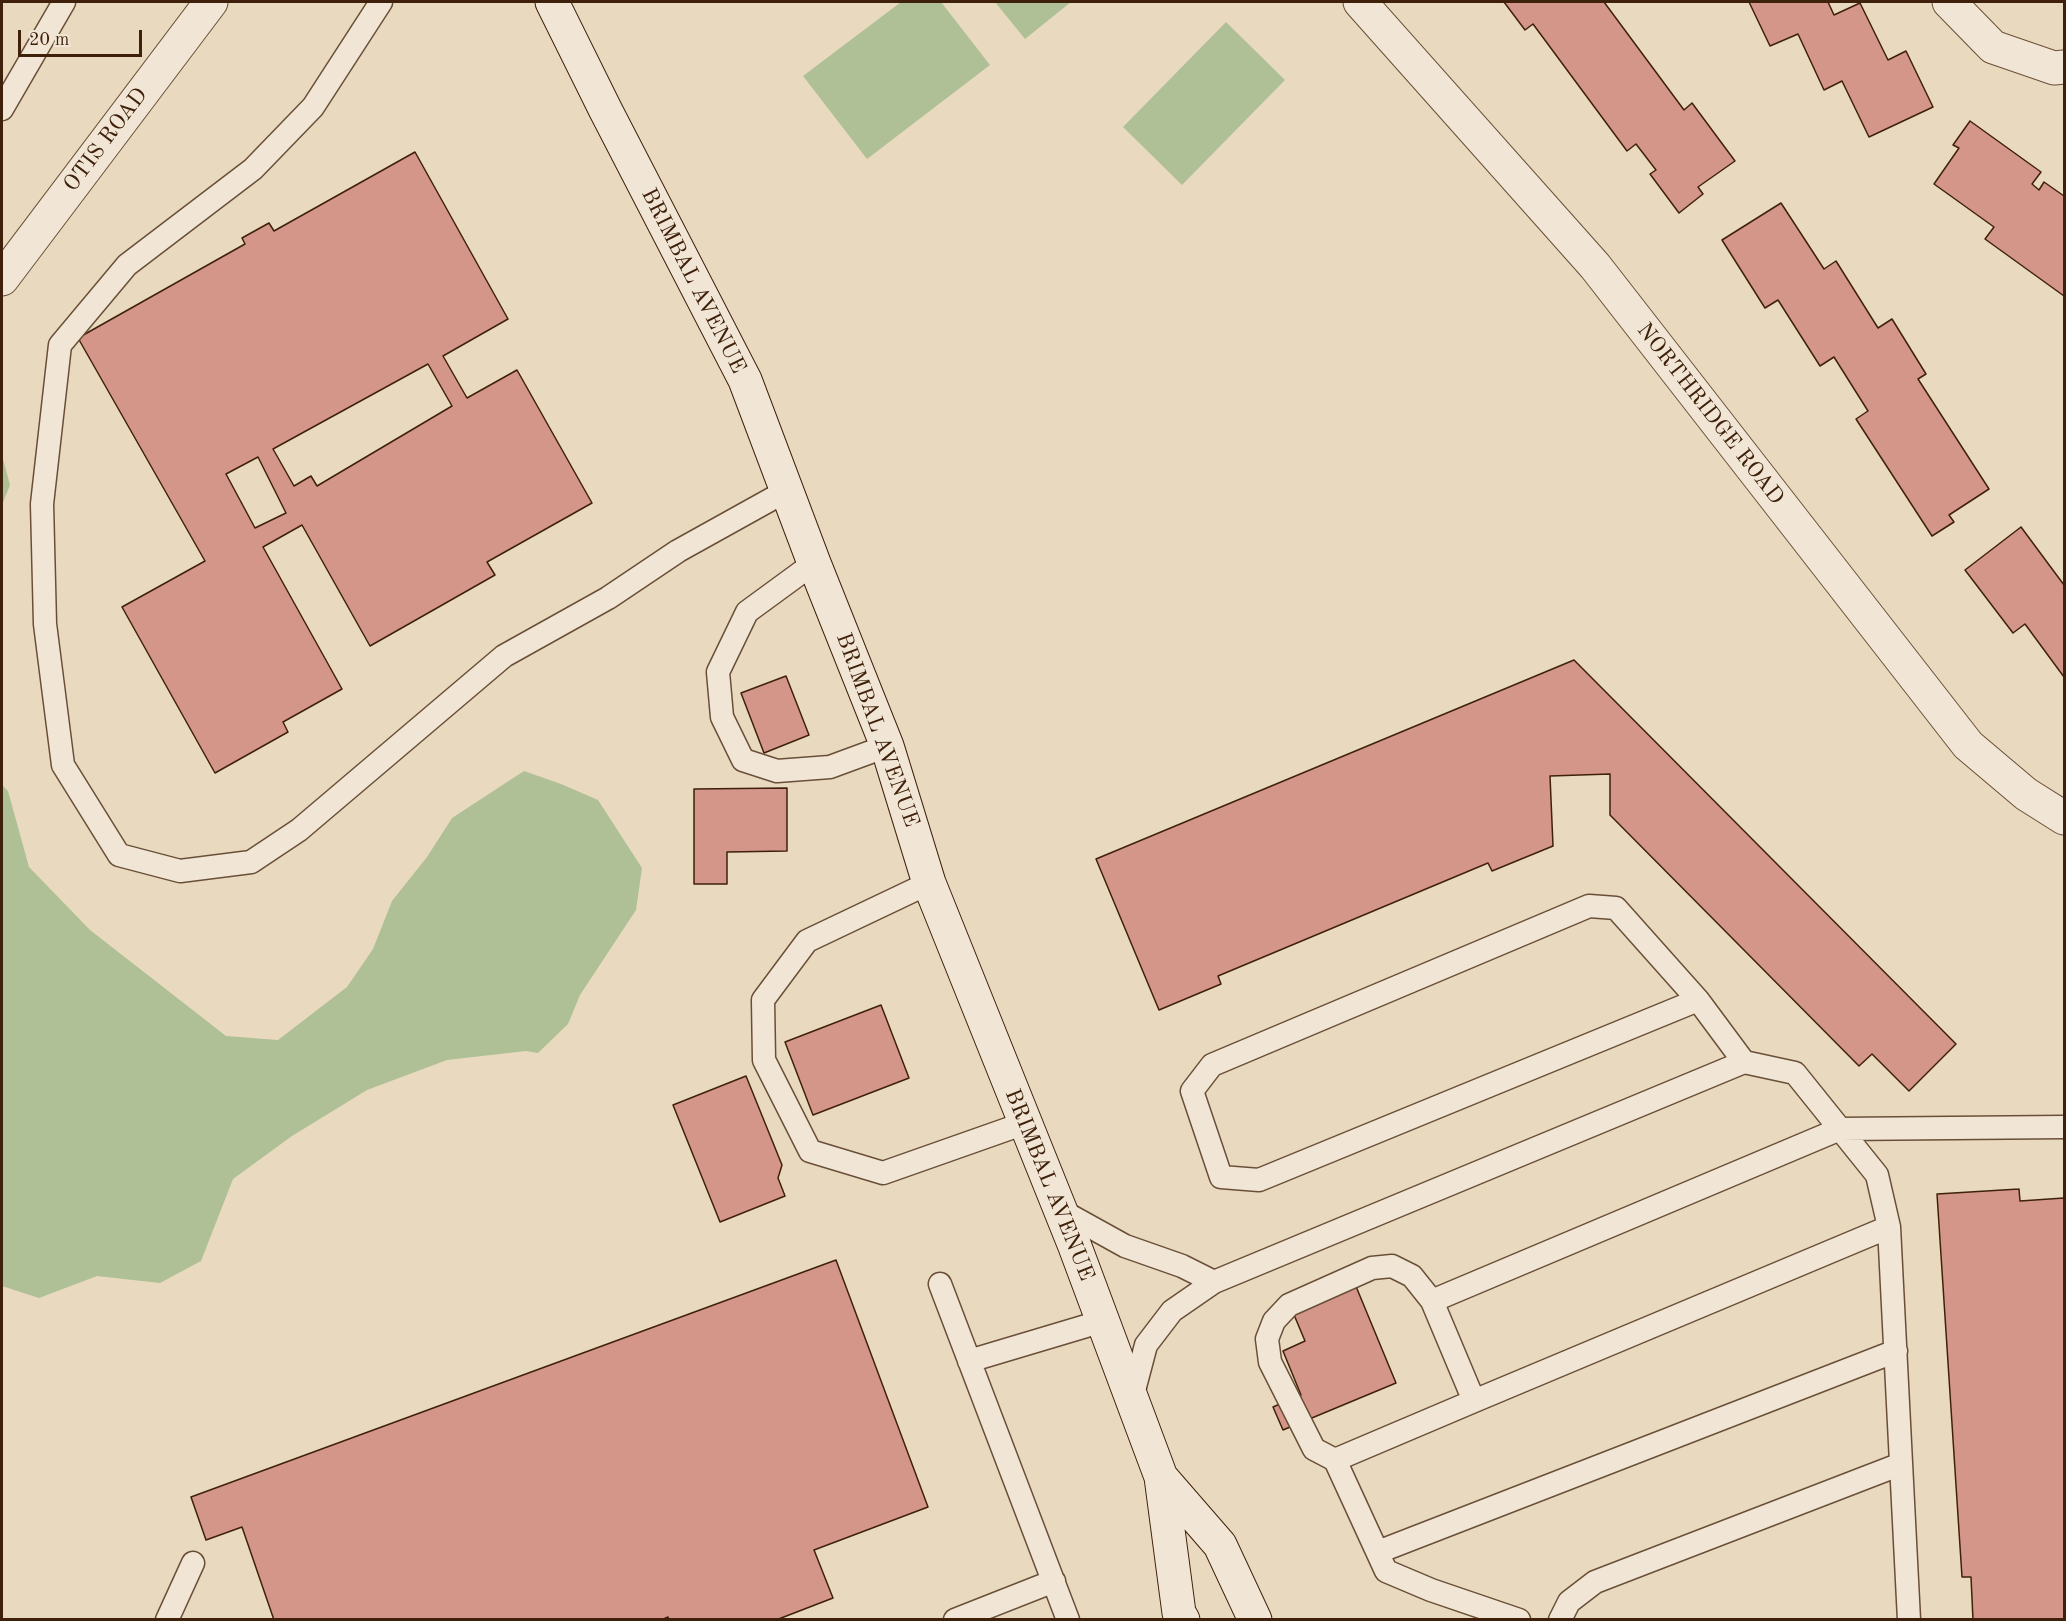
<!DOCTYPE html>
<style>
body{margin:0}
#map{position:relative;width:2066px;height:1621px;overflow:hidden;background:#e9d9be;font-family:"Old Standard TT",serif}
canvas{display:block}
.frame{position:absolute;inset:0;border:3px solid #3f210b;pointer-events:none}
.scale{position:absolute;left:18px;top:30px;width:124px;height:27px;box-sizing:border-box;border:3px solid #3f210b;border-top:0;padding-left:8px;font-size:18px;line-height:21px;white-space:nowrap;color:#3f210b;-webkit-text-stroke:4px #f1e6d5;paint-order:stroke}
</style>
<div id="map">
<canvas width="2066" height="1621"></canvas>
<div class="frame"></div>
<div class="scale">20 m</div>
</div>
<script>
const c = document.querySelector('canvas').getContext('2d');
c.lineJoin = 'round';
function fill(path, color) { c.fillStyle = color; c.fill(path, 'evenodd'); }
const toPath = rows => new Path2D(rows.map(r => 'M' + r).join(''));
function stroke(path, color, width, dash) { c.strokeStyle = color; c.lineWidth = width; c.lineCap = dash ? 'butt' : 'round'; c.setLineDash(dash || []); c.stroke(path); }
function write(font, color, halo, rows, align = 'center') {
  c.font = font + ' "Old Standard TT",serif'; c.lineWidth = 4.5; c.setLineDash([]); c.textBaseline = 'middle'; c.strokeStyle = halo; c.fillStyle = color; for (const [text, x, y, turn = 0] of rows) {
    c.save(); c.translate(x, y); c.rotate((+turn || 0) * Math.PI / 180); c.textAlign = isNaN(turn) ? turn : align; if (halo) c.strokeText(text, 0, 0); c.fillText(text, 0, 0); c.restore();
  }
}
const green = toPath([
 [901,2,941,2,990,65,867,159,803,76],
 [995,2,1071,2,1025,39],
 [1226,22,1285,80,1182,185,1123,127],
 [2,455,10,485,2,505],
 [524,771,561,784,598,800,642,868,636,910,580,995,568,1024,538,1053,526,1051,447,1060,367,1090,292,1136,233,1179,201,1261,160,1283,97,1276,39,1298,2,1286,2,785,8,791,29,867,90,930,226,1036,278,1040,347,987,373,949,392,901,427,857,452,818]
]);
const building = toPath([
 [1504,2,1604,2,1684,110,1692,103,1735,161,1698,187,1703,194,1679,213,1650,174,1656,170,1636,144,1627,151,1533,24,1525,30,1504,2],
 [1749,2,1828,2,1834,15,1860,3,1888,60,1906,51,1933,107,1869,137,1842,81,1824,90,1798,34,1770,46,1749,2],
 [1970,121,2041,172,2032,184,2039,190,2044,182,2064,196,2064,296,1985,239,1994,227,1934,184,1959,148,1953,145,1970,121],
 [415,152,508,319,443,356,467,398,517,370,592,503,487,562,495,575,370,646,302,525,263,547,342,689,283,722,288,732,215,773,122,607,205,561,78,338,245,244,242,238,269,223,274,231,415,152],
 [428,364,452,406,317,486,311,476,294,486,273,449,428,364],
 [258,457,286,513,255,528,226,474,258,457],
 [1781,203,1824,269,1836,261,1878,328,1892,319,1926,374,1918,379,1989,489,1949,515,1954,522,1932,536,1856,419,1868,411,1834,357,1820,366,1778,300,1765,308,1722,240,1781,203],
 [2021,527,2064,585,2064,677,2025,624,2013,633,1965,570,2021,527],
 [1574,660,1956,1044,1909,1091,1872,1054,1859,1066,1610,815,1610,774,1550,776,1553,846,1492,871,1488,863,1218,976,1221,984,1159,1010,1096,859,1574,660],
 [786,676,809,735,764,753,741,693,786,676],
 [787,788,787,851,727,852,727,884,694,884,694,789,787,788],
 [881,1005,909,1078,813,1115,785,1042,881,1005],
 [746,1076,782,1165,778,1178,785,1196,720,1222,673,1105,746,1076],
 [2019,1189,2020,1201,2064,1198,2064,1620,1973,1620,1971,1577,1962,1577,1937,1194,2019,1189],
 [836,1260,928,1507,814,1550,833,1598,776,1620,669,1620,668,1617,661,1620,274,1620,242,1527,206,1540,191,1497,836,1260],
 [1355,1284,1396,1383,1283,1430,1273,1407,1301,1395,1283,1351,1305,1341,1292,1310,1355,1284]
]);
const service = toPath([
 [381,2,313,107,253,169,127,265,60,345,42,504,45,624,63,765,119,855,180,871,251,862,299,830,504,656,608,598,678,551,786,491],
 [2,109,64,2],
 [814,563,747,612,718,672,722,717,743,760,777,771,830,767,887,746],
 [929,883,807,941,763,1000,764,1060,810,1151,883,1173,1025,1123],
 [1698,1000,1259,1180,1221,1177,1192,1091,1212,1065,1589,906,1616,908,1698,1000,1744,1062],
 [1060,1210,1125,1246,1182,1266,1214,1282],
 [940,1284,1068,1620],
 [1432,1301,1840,1129,1877,1175,1889,1227,1909,1620],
 [969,1361,1103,1321],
 [1132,1398,1146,1345,1172,1311,1214,1282,1744,1062,1795,1073,1840,1129,2064,1127],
 [1474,1401,1889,1227],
 [1335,1460,1314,1449,1270,1362,1267,1339,1274,1321,1289,1305,1372,1268,1392,1266,1412,1276,1432,1301,1474,1401,1335,1460,1386,1571,1431,1590,1519,1620],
 [1378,1552,1896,1351],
 [167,1620,193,1563],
 [955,1620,1054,1581],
 [1560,1620,1569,1602,1595,1582,1901,1464]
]);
const minor = toPath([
 [1360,2,1595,266,1968,745,2026,794,2064,818],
 [1949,2,1993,47,2054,68,2064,67],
 [2,279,211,2]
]);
const secondary = toPath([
 [552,2,605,109,745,380,814,563,887,746,929,883,1074,1244,1161,1477,1179,1613,1183,1620],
 [1161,1477,1220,1545,1255,1620]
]);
const streetNames = [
 ["OTIS ROAD",106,140,-53],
 ["BRIMBAL AVENUE",693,281,63],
 ["NORTHRIDGE ROAD",1710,414,52],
 ["BRIMBAL AVENUE",877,730,70],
 ["BRIMBAL AVENUE",1049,1185,68]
];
fill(green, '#b0c096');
fill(building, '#d5968a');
stroke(building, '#3f210b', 1.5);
stroke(service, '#6a4f38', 25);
stroke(minor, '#6a4f38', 35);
stroke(secondary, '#3f210b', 35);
stroke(service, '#f1e6d5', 22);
stroke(minor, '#f1e6d5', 33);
stroke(secondary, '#f1e6d5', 33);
write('22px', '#3f210b', '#f1e6d5', streetNames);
</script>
